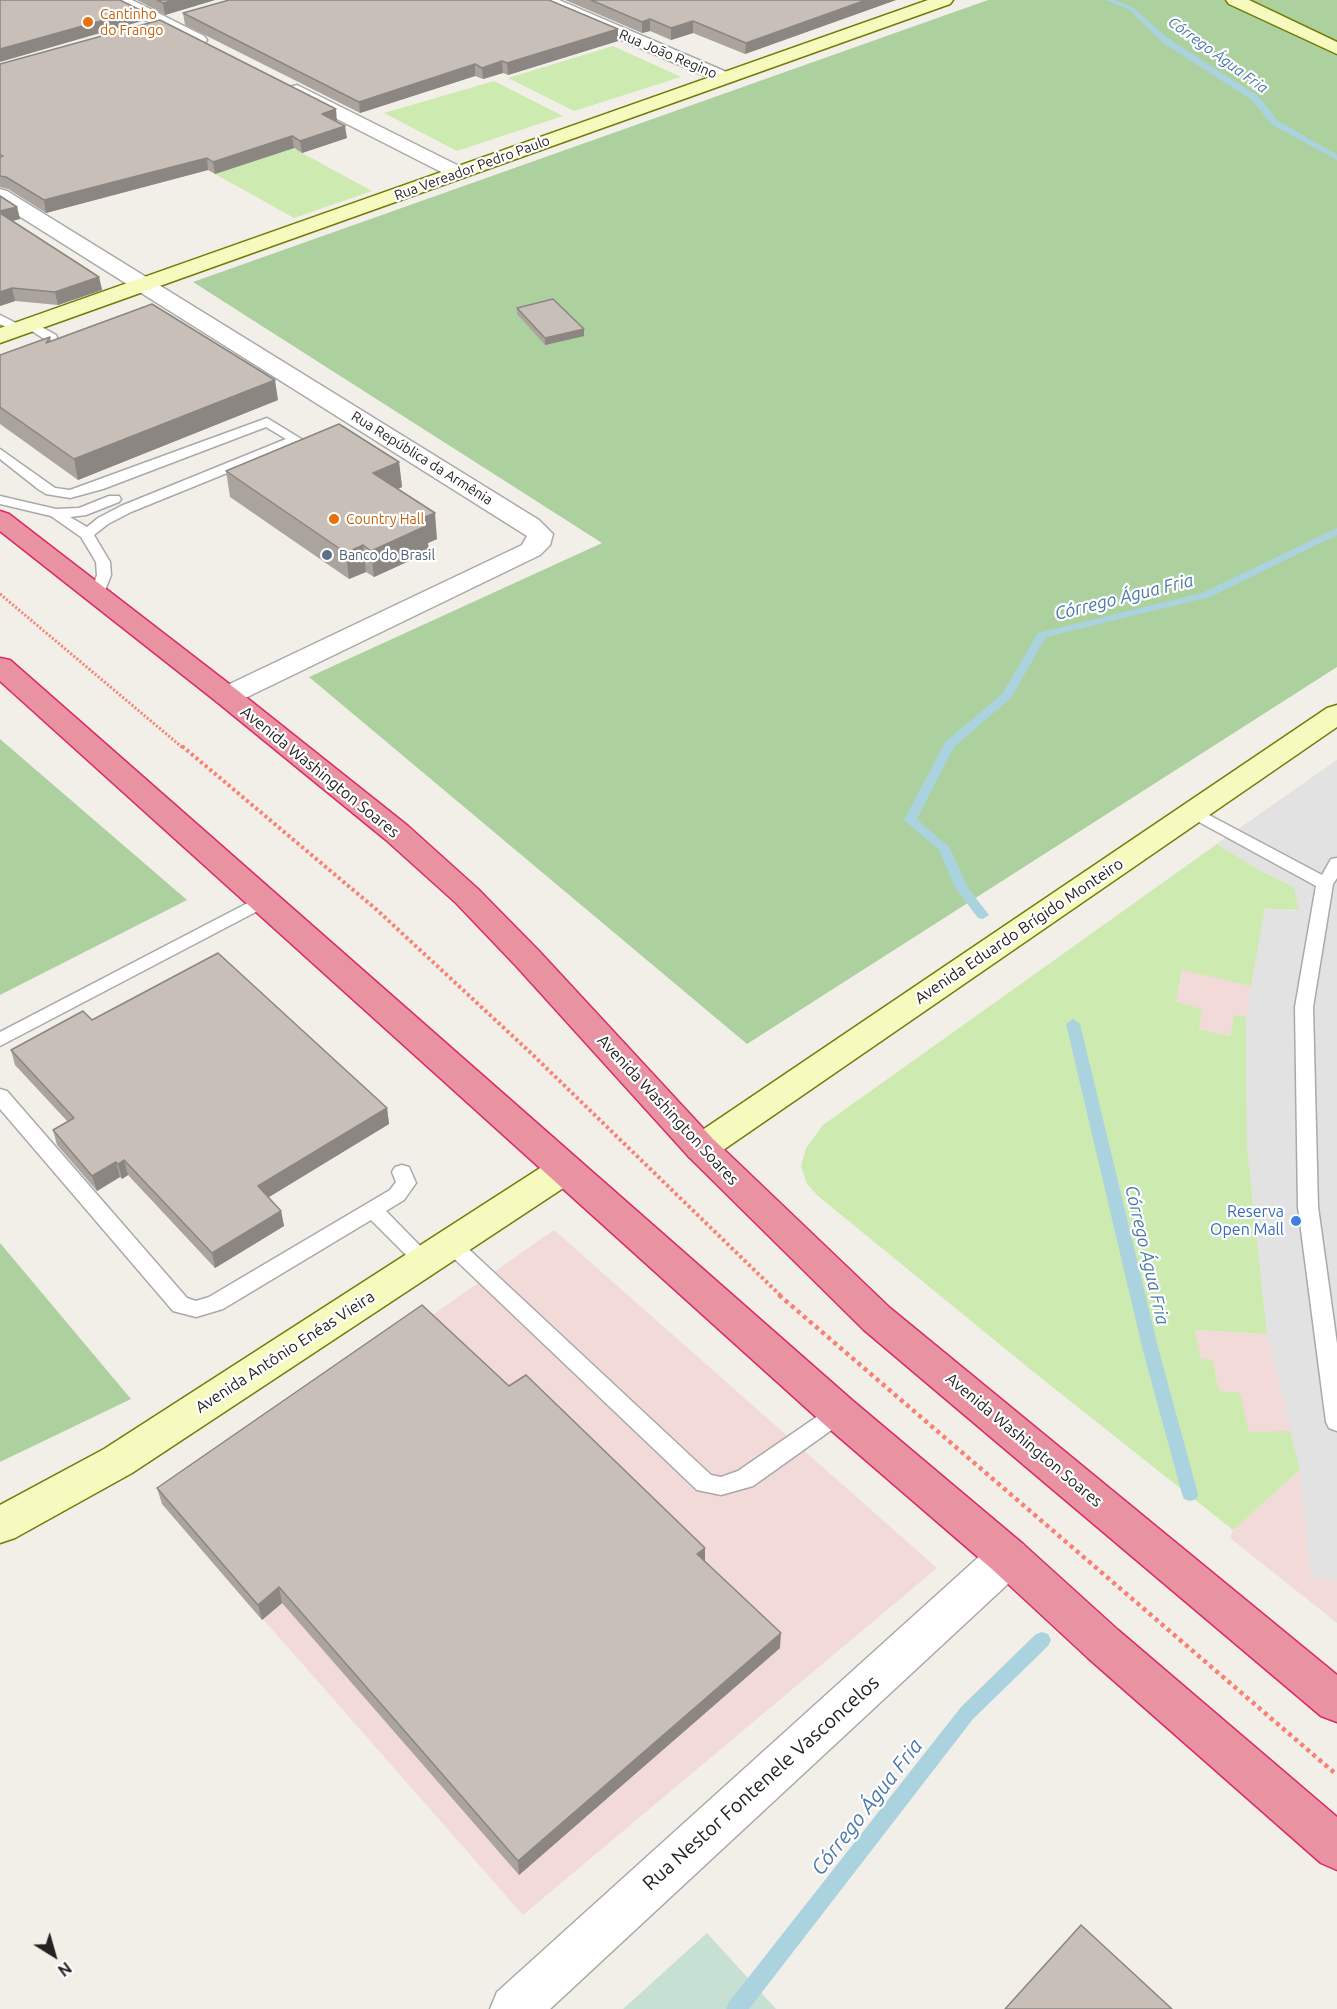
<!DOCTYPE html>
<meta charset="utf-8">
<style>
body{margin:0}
#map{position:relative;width:1337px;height:2009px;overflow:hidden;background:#f2efe9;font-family:Ubuntu,sans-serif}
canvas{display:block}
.north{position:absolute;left:24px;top:1925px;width:60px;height:60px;-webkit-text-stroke:4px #fff;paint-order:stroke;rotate:143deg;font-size:16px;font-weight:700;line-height:24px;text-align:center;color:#222}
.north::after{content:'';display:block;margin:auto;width:21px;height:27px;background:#222;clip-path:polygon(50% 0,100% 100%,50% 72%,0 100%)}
</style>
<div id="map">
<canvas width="1337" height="2009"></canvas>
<div class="north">N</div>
</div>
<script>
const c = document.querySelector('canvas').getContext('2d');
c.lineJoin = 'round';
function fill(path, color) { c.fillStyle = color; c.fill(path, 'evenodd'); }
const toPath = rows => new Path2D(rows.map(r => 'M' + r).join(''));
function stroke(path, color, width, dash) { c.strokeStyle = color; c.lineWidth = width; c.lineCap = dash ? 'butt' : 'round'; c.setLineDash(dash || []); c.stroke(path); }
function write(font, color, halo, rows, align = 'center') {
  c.font = font + ' Ubuntu,sans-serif'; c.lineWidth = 4.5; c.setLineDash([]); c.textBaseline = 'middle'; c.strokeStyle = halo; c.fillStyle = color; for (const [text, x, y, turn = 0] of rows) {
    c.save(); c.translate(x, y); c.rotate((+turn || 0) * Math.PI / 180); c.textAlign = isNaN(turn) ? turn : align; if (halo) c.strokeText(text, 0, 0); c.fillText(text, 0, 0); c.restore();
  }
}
const commercial = toPath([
 [1337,760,1337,1623,1230,1538,1233,1530,1300,1470,1248,1432,1240,1392,1219,1391,1213,1360,1201,1360,1195,1330,1266,1334,1234,1016,1230,1036,1199,1029,1176,1003,1182,970,1265,908,1296,911,1294,887,1261,871,1217,844],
 [554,1230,937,1568,523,1915,162,1504]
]);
const grass = toPath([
 [613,46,681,77,574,111,508,78],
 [494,81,563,116,457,151,384,113],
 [293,148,372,191,294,218,215,174],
 [1217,844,1261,871,1294,887,1299,910,1265,909,1251,986,1182,970,1176,1002,1202,1009,1199,1029,1230,1036,1234,1015,1246,1017,1247,1145,1267,1334,1195,1330,1201,1359,1213,1360,1219,1391,1240,1392,1249,1432,1290,1431,1300,1470,1233,1530,1036,1374,818,1196,807,1184,801,1166,806,1148,823,1125]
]);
const forest = toPath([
 [988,0,1337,0,1337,667,747,1044,309,677,602,543,193,282],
 [0,739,187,900,0,995],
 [0,1243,131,1399,0,1462]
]);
const wetland = toPath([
 [707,1933,776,2009,623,2009]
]);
const parking = toPath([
 [1337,760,1337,1581,1311,1577,1300,1470,1267,1334,1247,1145,1246,1017,1265,908,1296,911,1299,909,1294,887,1261,871,1217,844]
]);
const stream = toPath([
 [1105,0,1115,0,1132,7,1169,39,1258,96,1277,120,1337,155,1337,160,1271,124,1252,100,1163,43,1128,9,1105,0],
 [1337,528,1337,535,1210,597,1046,637,1011,698,954,747,917,819,950,848,968,888,989,915,983,919,978,918,956,889,939,850,904,820,945,742,1002,694,1038,633,1202,593,1337,528],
 [1073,1019,1080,1024,1159,1351,1198,1494,1196,1499,1190,1501,1184,1499,1182,1494,1143,1351,1066,1024,1073,1019],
 [1042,1632,1048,1634,1051,1640,1048,1646,973,1719,749,2009,726,2009,729,2002,961,1707,1036,1634,1042,1632]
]);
const pathFar2 = toPath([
 [0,594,183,748]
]);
const pathFar1 = toPath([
 [182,746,377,910,533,1055,781,1296]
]);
const path = toPath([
 [779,1295,1337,1775]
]);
const lane = toPath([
 [0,315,22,326,24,329,18,333,0,324,0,315],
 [31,321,56,335,59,342,0,367,0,359,46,340,27,328,25,325,31,321],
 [267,418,303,440,301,443,131,512,108,524,94,535,110,562,111,575,102,598,97,599,90,595,97,575,96,562,81,537,51,516,0,504,0,496,56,509,79,508,109,496,119,496,121,499,119,502,86,515,70,517,87,527,98,518,121,506,286,439,266,427,103,489,70,498,46,494,38,489,0,459,0,449,55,488,70,490,267,418],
 [1194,807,1322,875,1331,859,1337,858,1337,878,1333,884,1313,1007,1318,1207,1337,1344,1337,1431,1329,1428,1326,1422,1298,1207,1295,1007,1316,886,1188,816,1186,812,1188,808,1194,807],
 [263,895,269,897,272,901,269,905,0,1046,0,1032,263,895],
 [0,1089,7,1091,187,1298,196,1301,209,1297,390,1190,396,1182,392,1172,395,1167,402,1165,409,1167,416,1183,404,1200,386,1211,435,1261,432,1267,425,1269,418,1267,371,1220,223,1309,196,1317,173,1311,0,1109,0,1089],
 [451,1236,458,1239,711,1475,721,1477,738,1471,831,1407,839,1404,847,1407,850,1413,847,1419,753,1486,721,1495,697,1490,444,1249,441,1244,444,1239,451,1236]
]);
const street = toPath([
 [110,0,132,0,204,36,207,40,204,44,192,44,113,4,110,0],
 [535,0,559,0,731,74,734,78,731,82,719,82,538,4,535,0],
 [297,85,465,169,468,173,465,177,458,179,451,177,290,95,288,91,290,87,297,85],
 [0,189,7,191,539,520,553,534,550,545,540,555,237,702,227,704,217,702,213,696,217,690,522,545,527,536,0,204,0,189],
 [1008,1539,1023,1544,1029,1557,1023,1570,550,2009,490,2009,497,1992,993,1544,1008,1539]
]);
const secondary = toPath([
 [928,0,953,0,950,4,0,343,0,328,928,0],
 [1226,0,1249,0,1337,42,1337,54,1229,4,1226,0],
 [1337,705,1337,727,713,1157,701,1161,689,1157,683,1148,689,1139,1327,708,1337,705],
 [564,1157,577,1161,582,1170,577,1179,132,1473,15,1538,0,1543,0,1505,104,1449,551,1161,564,1157]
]);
const highway = toPath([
 [0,511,9,514,237,690,408,826,478,889,539,951,713,1139,890,1308,1337,1675,1337,1722,1321,1716,864,1330,689,1157,517,967,456,903,386,840,217,702,0,531,0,511],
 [0,658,10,660,853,1401,1023,1544,1118,1630,1337,1817,1337,1870,1321,1863,1088,1658,993,1570,825,1425,0,681,0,658]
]);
const wall = toPath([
 [137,0,215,0,165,15],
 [565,0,896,0,745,54,693,33,671,40,650,31,642,33],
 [183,13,618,41,508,75,503,73,483,79,475,76,360,113,185,25],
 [0,64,337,121,347,138,302,153,294,148,215,174,208,170,46,213,8,189,0,187],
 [0,196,17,207,20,219,12,221,99,277,102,290,58,305,15,301,0,306],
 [517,308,584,336,545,345,517,314],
 [50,337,51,341,278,400,78,480,0,424,0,355],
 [399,462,402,487,398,489,437,539,428,543,429,552,374,577,366,572,349,579,230,497,226,471],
 [92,1020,387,1108,389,1124,268,1197,281,1211,284,1226,215,1268,128,1175,122,1179,120,1177,97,1191,57,1145,53,1130,68,1122,15,1065,11,1050],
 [509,1386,705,1561,780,1648,519,1875,282,1603,262,1620,162,1504,157,1488]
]);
const shadedWall = toPath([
 [175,0,215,0,165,15,163,3],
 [866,0,896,0,745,54,746,43],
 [140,10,142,21,0,62,0,49],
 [650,19,650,31,642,33,642,22],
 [693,21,693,33,671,40,671,28],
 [618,29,618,41,508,75,507,63],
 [502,61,503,73,483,79,482,68],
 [475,64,475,76,360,113,359,102],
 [336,109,337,121,322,114],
 [345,126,347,138,302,153,300,141],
 [292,136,294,148,215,174,213,162],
 [207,158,208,170,46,213,44,200],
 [17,207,20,219,0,224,0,211],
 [99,277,102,290,58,305,55,292],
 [12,288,15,301,0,306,0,292],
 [584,329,584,336,545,345,545,338],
 [275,380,278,400,78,480,74,459],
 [399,462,402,487,376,499,373,473],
 [435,513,437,539,428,543,429,552,374,577,371,551,417,520],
 [363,545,366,572,349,579,346,553],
 [387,1108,389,1124,261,1202,258,1186],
 [124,1160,128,1175,122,1179,118,1164],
 [116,1162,120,1177,97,1191,92,1176],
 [281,1211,284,1226,215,1268,212,1253],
 [705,1548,705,1563,697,1554],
 [279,1587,282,1603,262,1620,258,1605],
 [781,1633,780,1648,519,1875,518,1861]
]);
const building = toPath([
 [0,0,120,0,140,10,0,49,0,0],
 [157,0,175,0,163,3,157,0],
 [229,0,549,0,618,29,507,63,502,61,482,68,475,64,359,102,183,13,229,0],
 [591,0,866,0,746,43,693,21,671,28,650,19,642,22,591,0],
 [160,20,336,109,322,114,345,126,300,141,292,136,213,162,207,158,44,200,6,177,0,176,0,157,3,156,0,154,0,64,160,20],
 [0,196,17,207,0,211,0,196],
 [0,213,99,277,55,292,12,288,0,292,0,213],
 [553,299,584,329,545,338,517,308,553,299],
 [152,304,275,380,74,459,0,407,0,355,50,337,46,343,152,304],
 [339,424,399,462,373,473,435,513,417,520,426,526,371,551,363,545,346,553,226,471,339,424],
 [218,953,387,1108,258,1186,281,1211,212,1253,124,1160,118,1164,116,1162,92,1176,53,1130,74,1118,11,1050,83,1011,92,1020,218,953],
 [422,1305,509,1386,526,1375,705,1548,697,1554,781,1633,518,1861,279,1587,258,1605,157,1488,422,1305],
 [1081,1925,1172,2009,1005,2009,1081,1925]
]);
const markers = [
 [88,22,6,"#e8710a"],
 [334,519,6,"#e8710a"],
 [327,555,6,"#5c6f8a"],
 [1296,1221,6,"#3f7fe0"]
];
const farFoodnames = [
 ["Cantinho",100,14],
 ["do Frango",100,30],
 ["Country Hall",346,519]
];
const farStreetnames = [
 ["Rua João Regino",668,54,23],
 ["Rua Vereador Pedro Paulo",472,168,-20],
 ["Rua República da Armênia",422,458,32]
];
const farServicenames = [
 ["Banco do Brasil",339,555]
];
const farWaternames = [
 ["Córrego Água Fria",1218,55,36]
];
const streetNames = [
 ["Avenida Washington Soares",320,772,39],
 ["Avenida Eduardo Brígido Monteiro",1019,931,-34],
 ["Avenida Washington Soares",668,1110,47],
 ["Avenida Antônio Enéas Vieira",285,1352,-33],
 ["Avenida Washington Soares",1024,1440,40]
];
const shopNames = [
 ["Reserva",1284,1212],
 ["Open Mall",1284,1230]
];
const waterNames = [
 ["Córrego Água Fria",1124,597,-14],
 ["Córrego Água Fria",1147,1255,77]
];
const nearStreetnames = [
 ["Rua Nestor Fontenele Vasconcelos",761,1783,-42]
];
const nearWaternames = [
 ["Córrego Água Fria",867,1807,-52]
];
fill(commercial, '#f2dad9');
fill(grass, '#cdebb0');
fill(forest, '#add19e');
fill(wetland, '#c6e0d4');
fill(parking, '#e2e2e2');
fill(stream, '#aad3df');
stroke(lane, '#a9a9a9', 3);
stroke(street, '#a9a9a9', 3);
stroke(secondary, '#707d05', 3);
stroke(highway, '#dc2a67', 3);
stroke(pathFar2, '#fa8072', 3, [2, 2]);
stroke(pathFar1, '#fa8072', 4, [3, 3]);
stroke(path, '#fa8072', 4.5, [4, 4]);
fill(lane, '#fff');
fill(street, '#fff');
fill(secondary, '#f7fabf');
fill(highway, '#e892a2');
fill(wall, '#aba49e');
fill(shadedWall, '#8b8681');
fill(building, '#c7bfb8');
stroke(building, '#8b8681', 1.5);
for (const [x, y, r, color] of markers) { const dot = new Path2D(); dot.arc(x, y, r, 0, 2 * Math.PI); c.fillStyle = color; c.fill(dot); stroke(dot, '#fff', 2); }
write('14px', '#c56008', '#fff', farFoodnames, 'left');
write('14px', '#222', '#fff', farStreetnames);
write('14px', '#4e5e75', '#fff', farServicenames, 'left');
write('italic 15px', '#4a7aab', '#fff', farWaternames);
write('16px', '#222', '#fff', streetNames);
write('16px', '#366cbe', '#fff', shopNames, 'right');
write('italic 18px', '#4a7aab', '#fff', waterNames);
write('20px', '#222', '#fff', nearStreetnames);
write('italic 21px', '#4a7aab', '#fff', nearWaternames);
</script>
